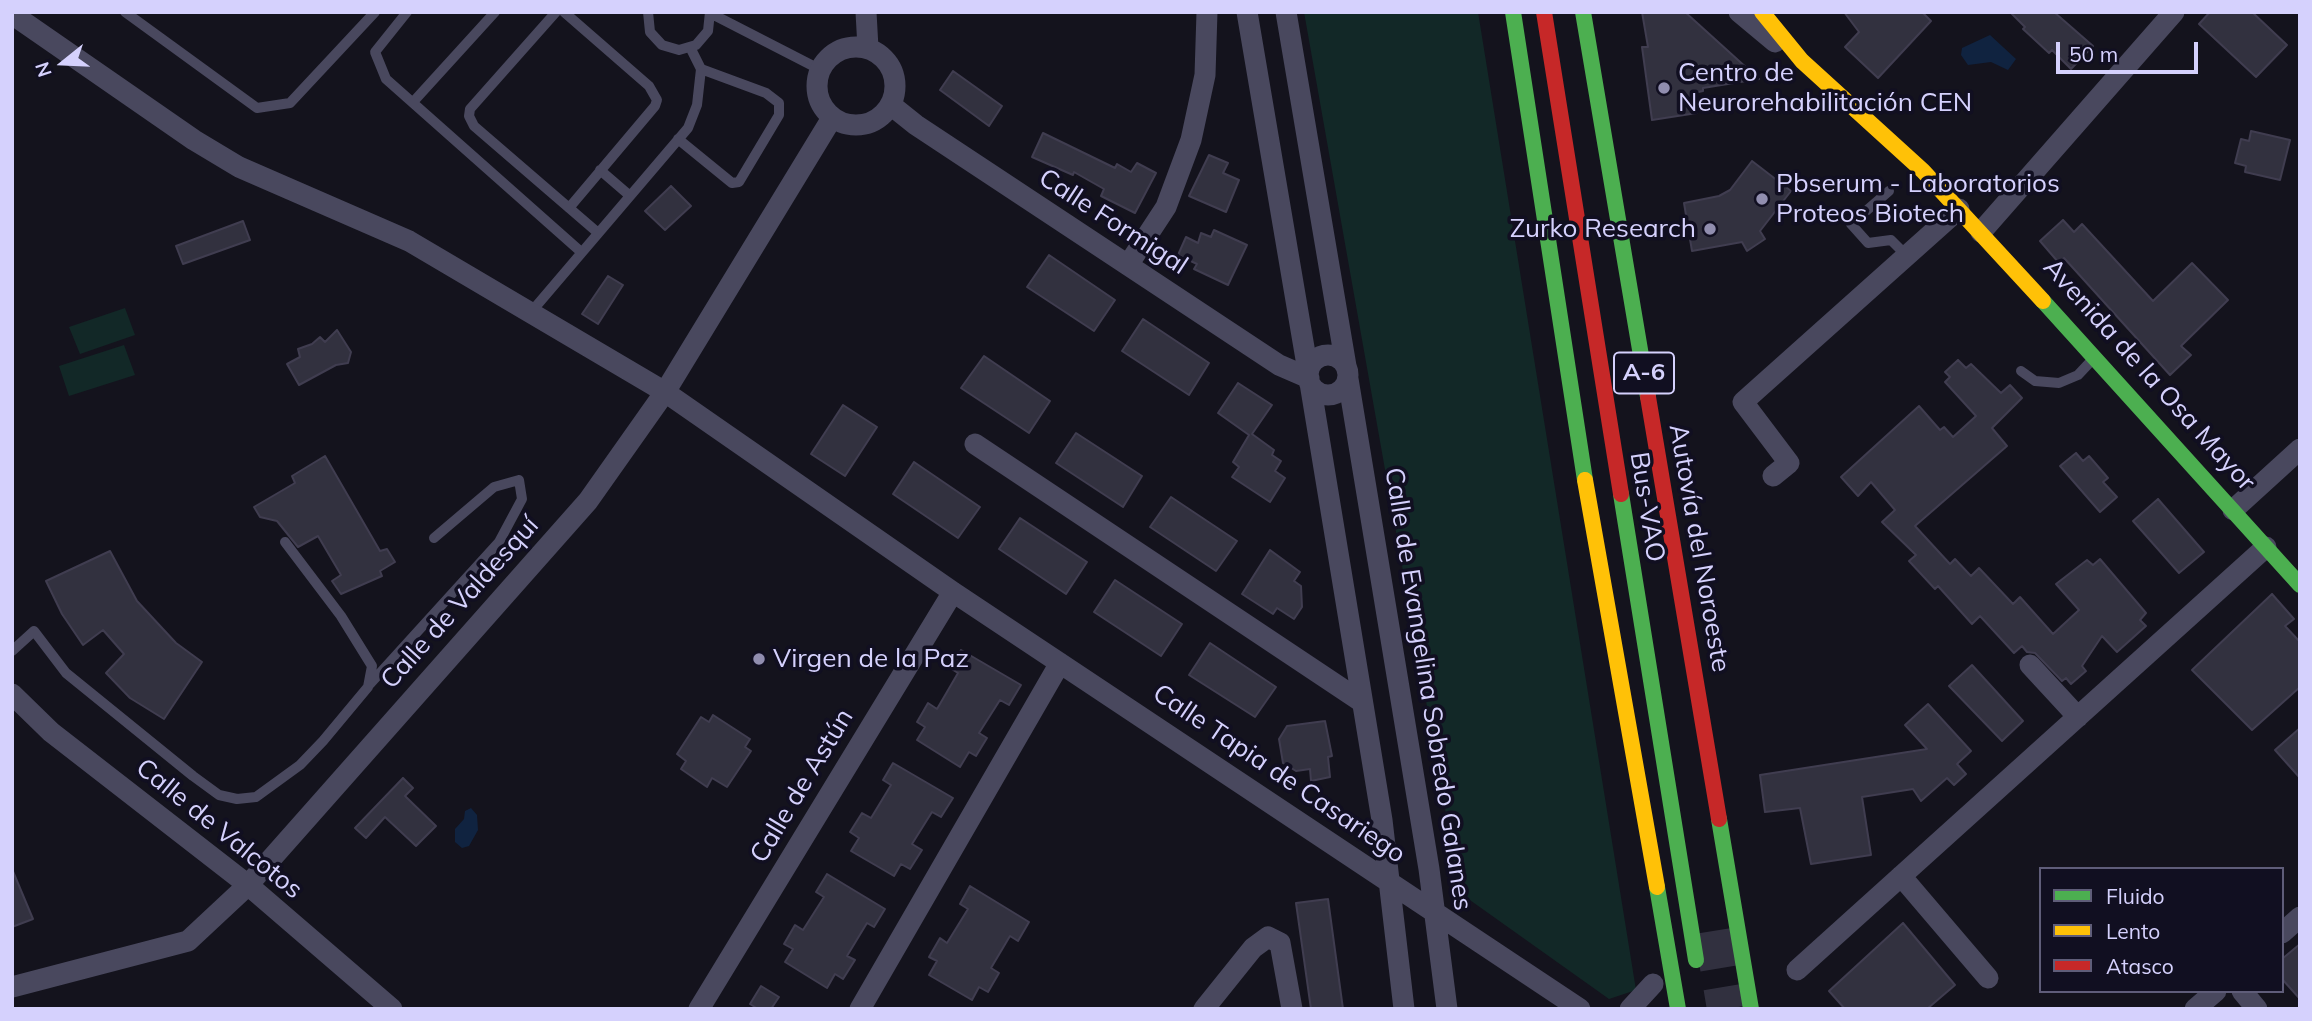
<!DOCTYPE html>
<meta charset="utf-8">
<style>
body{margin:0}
#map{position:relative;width:2312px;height:1021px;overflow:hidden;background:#14131d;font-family:Mulish,sans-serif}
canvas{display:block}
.frame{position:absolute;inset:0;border:14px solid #d5d1fd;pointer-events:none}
.legend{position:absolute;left:2039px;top:867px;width:245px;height:126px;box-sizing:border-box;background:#110f21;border:2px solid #5f5d79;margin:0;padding:9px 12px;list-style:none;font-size:21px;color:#d5d1fd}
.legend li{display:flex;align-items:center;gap:14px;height:35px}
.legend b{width:35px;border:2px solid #5f5d79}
.north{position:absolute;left:28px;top:28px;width:70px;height:70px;-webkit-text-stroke:5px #110f21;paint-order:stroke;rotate:252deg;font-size:19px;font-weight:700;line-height:28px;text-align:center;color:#d5d1fd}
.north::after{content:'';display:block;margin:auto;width:24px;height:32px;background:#d5d1fd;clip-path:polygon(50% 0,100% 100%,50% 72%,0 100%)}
.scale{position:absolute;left:2056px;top:42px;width:142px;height:32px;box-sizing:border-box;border:4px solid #d5d1fd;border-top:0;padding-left:9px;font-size:21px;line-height:24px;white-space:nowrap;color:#d5d1fd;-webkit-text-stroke:5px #110f21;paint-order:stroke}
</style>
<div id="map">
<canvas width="2312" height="1021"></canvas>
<div class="frame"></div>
<ul class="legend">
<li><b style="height:9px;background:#4caf50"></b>Fluido</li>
<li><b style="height:9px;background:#ffc107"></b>Lento</li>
<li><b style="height:9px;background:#c62828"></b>Atasco</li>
</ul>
<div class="north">N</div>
<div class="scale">50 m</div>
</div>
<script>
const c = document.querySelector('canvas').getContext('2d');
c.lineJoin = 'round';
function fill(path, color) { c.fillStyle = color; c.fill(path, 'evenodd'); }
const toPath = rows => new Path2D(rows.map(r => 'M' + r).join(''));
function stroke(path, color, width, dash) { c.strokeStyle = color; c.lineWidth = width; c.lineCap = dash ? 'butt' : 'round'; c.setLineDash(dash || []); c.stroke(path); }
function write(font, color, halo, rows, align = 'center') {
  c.font = font + ' Mulish,sans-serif'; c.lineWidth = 7; c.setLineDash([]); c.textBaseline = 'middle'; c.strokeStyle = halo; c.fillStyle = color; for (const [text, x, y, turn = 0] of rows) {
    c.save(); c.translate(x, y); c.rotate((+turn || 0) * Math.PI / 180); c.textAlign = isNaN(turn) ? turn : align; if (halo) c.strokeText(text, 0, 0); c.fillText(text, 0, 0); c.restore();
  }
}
const green = toPath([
 [1304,12,1478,12,1636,990,1609,999,1460,893],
 [125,308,135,335,80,354,69,327],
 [124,345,135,375,69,396,59,366]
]);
const water = toPath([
 [1990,35,2016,59,2008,70,1991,62,1968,65,1961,55,1962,48],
 [471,808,477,815,478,830,469,846,462,848,455,842,455,829,464,819,465,811]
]);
const building = toPath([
 [1642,12,1685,12,1759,79,1703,88,1703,91,1694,93,1697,113,1652,120,1642,47,1648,47,1642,12],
 [1844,12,1922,12,1931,21,1878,78,1845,47,1859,32,1844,12],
 [2010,12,2054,12,2093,46,2071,69,2052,50,2049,53,2023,29,2025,27,2010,12],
 [2210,12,2252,12,2287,45,2256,77,2199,24,2210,12],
 [953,71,1002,106,989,126,940,90,953,71],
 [2251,131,2290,140,2280,180,2245,172,2246,166,2235,163,2241,139,2249,141,2251,131],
 [1043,133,1115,168,1117,164,1131,172,1137,163,1156,173,1135,213,1101,196,1104,189,1074,172,1073,175,1032,157,1043,133],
 [1209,155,1228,163,1223,173,1239,180,1226,212,1189,196,1209,155],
 [1752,161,1791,191,1760,231,1765,239,1747,251,1742,242,1692,251,1684,203,1719,196,1730,190,1752,161],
 [671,186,691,206,665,230,645,211,671,186],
 [2063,220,2074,232,2082,224,2153,301,2192,263,2228,300,2181,346,2191,355,2170,375,2064,258,2059,263,2040,241,2063,220],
 [243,221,250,240,183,264,176,246,243,221],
 [1214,230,1247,245,1228,285,1194,269,1197,264,1178,255,1186,237,1198,243,1201,233,1211,237,1214,230],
 [1049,255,1115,300,1094,331,1027,287,1049,255],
 [608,276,623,285,598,324,582,314,608,276],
 [1143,319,1209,363,1189,395,1122,351,1143,319],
 [337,330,351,352,348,363,336,365,299,385,287,364,300,357,298,349,312,344,320,337,325,342,337,330],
 [984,356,1050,401,1029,433,961,388,984,356],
 [1958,360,1966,368,1971,364,2001,393,2010,385,2022,398,1992,428,2007,446,1915,526,1950,564,1955,559,1971,576,1979,568,2013,604,2020,597,2053,634,2079,610,2056,584,2087,560,2093,565,2100,559,2146,613,2140,620,2146,626,2117,652,2102,636,2082,666,2086,671,2071,684,2066,678,2062,681,2035,653,2027,652,2022,646,2014,653,1980,616,1972,624,1938,586,1935,589,1909,561,1916,555,1882,522,1895,510,1871,482,1858,496,1841,477,1919,406,1940,430,1944,427,1953,437,1976,416,1945,382,1950,377,1945,372,1958,360],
 [1238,383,1272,405,1252,434,1274,450,1272,455,1281,461,1275,471,1285,478,1270,502,1232,477,1239,467,1233,462,1249,435,1218,413,1238,383],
 [843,405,877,427,845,476,811,454,843,405],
 [1076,433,1142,476,1123,507,1056,463,1076,433],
 [2076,453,2083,461,2089,456,2108,478,2103,482,2117,497,2100,512,2060,466,2076,453],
 [325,456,380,551,387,549,395,562,380,571,382,576,341,594,332,581,341,575,318,536,298,547,277,521,260,517,254,507,295,483,292,476,325,456],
 [914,462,980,507,958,538,893,494,914,462],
 [1171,497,1237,541,1216,571,1150,527,1171,497],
 [2158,499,2204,552,2179,573,2133,521,2158,499],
 [1020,518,1087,562,1066,594,999,549,1020,518],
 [1270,550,1300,572,1294,581,1301,586,1302,607,1294,619,1277,608,1273,614,1242,594,1270,550],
 [110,551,137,601,176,643,202,662,164,719,130,698,106,673,124,654,103,630,83,645,62,614,46,581,110,551],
 [1115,580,1182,624,1161,656,1094,612,1115,580],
 [2272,594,2294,619,2285,626,2300,642,2300,687,2252,730,2192,670,2272,594],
 [1210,643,1276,687,1255,717,1189,675,1210,643],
 [961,650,1021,685,1009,705,1000,700,979,733,987,738,976,756,969,752,960,767,917,740,925,727,917,722,928,703,937,709,958,673,950,668,961,650],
 [1972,665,2023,721,2002,741,1949,686,1972,665],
 [1928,704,1971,751,1957,764,1966,774,1954,785,1947,778,1921,801,1913,789,1862,797,1871,855,1811,864,1800,808,1765,812,1760,775,1927,749,1905,725,1928,704],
 [713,715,750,739,745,747,751,751,727,787,712,778,707,787,681,769,686,761,677,754,701,717,709,722,713,715],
 [1325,721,1332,756,1328,757,1330,777,1311,781,1310,769,1296,771,1283,763,1279,739,1287,726,1325,721],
 [2300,728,2300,778,2275,750,2300,728],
 [893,763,953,798,941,817,932,812,912,844,922,850,910,869,901,864,894,876,851,851,859,838,850,832,862,813,871,818,891,785,883,780,893,763],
 [403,778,413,788,405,796,436,826,416,846,385,817,366,838,355,828,403,778],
 [12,869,33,919,12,927,12,869],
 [827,874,885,909,874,927,867,923,847,956,855,960,843,979,835,974,827,988,785,962,793,949,784,944,795,925,803,930,824,897,816,892,827,874],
 [970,886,1029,922,1018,941,1010,936,991,968,999,973,988,992,979,987,972,1000,929,975,937,961,929,957,940,938,947,943,968,909,960,904,970,886],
 [1328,899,1343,1009,1311,1009,1296,903,1328,899],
 [1903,923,1955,985,1927,1009,1845,1009,1829,991,1903,923],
 [2300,944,2300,999,2282,979,2282,959,2300,944],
 [761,986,779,997,771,1009,758,1009,750,1004,761,986]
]);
const highwayTunnel = toPath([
 [1713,931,1726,1009]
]);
const lane = toPath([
 [125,12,257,108,290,103,375,12],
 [407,12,375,52,386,79,580,251],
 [556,12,470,109,469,116,474,126,597,232],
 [564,12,649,86,657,100,655,106,569,208],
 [648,12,650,32,662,45,679,50,696,45,708,31,710,12],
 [710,13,819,69],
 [414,101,495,12],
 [678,139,732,183,739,182,779,115,779,103,766,93,701,69],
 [600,170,629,195],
 [1889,191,1851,224,1868,243,1891,240,1908,257],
 [532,311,688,128,697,105,701,69,690,47],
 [2021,371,2035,381,2059,383,2078,375,2093,359],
 [12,651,34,631,66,673,193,776,219,795,237,799,256,797,300,765,323,741,368,687,372,666,341,616,285,542],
 [370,684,499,542,522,499,519,480,494,487,434,538]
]);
const street = toPath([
 [866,12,868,48],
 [1247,12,1308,371],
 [1286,12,1346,366],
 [1739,12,1775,42],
 [12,14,194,140,239,167,409,241,665,392,953,592,1580,1009],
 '817 86a39 39 0 1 1 78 0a39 39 0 1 1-78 0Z',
 [891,105,916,125,1279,365,1309,378],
 [1981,232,2174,12],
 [1128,265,1166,207,1191,140,1205,75,1207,12],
 '1308 375a20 20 0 1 1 40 0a20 20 0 1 1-40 0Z',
 [1348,379,1429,869,1447,1009],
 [1310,383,1382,820,1404,1009],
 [975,444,1362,702],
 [1773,476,1789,463,1743,402,1959,209],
 [2233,510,2300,449],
 [2030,665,2078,717],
 [12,694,51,732,248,885,392,1009],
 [1901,876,1988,978],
 [2282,933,2300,917],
 [1797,970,2266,547],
 [12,987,188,941,248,885,588,501,665,392,832,118],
 [2242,991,2257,1009],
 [699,1009,953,592],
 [860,1009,1060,663],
 [1204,1009,1253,948,1268,937,1280,943,1292,1009],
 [1630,1009,1653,984],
 [2195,1009,2216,991]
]);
const fast = toPath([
 [1513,12,1585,480],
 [1583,12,1648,397],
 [2043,301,2300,585],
 [1621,494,1696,960],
 [1719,819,1751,1009],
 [1657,887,1678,1009]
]);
const slow = toPath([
 [1762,12,1802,61,1923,171,2043,301],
 [1585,480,1657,887]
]);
const jam = toPath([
 [1544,12,1621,494],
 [1648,397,1719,819]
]);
const markers = [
 [1664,88,7,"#918eaf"],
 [1762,199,7,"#918eaf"],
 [1710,229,7,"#918eaf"],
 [759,659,7,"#918eaf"]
];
const shields = [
 [1644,373,60]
];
const shieldNames = [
 ["A-6",1644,373]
];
const poiNames = [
 ["Centro de",1678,73],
 ["Neurorehabilitación CEN",1678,103],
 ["Pbserum - Laboratorios",1776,184],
 ["Proteos Biotech",1776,214],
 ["Zurko Research",1696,229,"right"],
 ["Virgen de la Paz",773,659]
];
const streetNames = [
 ["Calle Formigal",1113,222,33],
 ["Avenida de la Osa Mayor",2149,375,48],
 ["Bus-VAO",1647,507,81],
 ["Autovía del Noroeste",1699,548,80],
 ["Calle de Valdesquí",460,603,-48],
 ["Calle de Evangelina Sobredo Galanes",1428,689,81],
 ["Calle Tapia de Casariego",1279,774,34],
 ["Calle de Astún",802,786,-59],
 ["Calle de Valcotos",219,829,39]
];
fill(green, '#122827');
fill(water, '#102340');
fill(building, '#32313f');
stroke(building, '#403d50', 2);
stroke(highwayTunnel, '#31303f', 38, [38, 19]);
stroke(lane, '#49485e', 10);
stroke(street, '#49485e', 21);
stroke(fast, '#4caf50', 16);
stroke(slow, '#ffc107', 16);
stroke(jam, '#c62828', 16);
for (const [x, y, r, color] of markers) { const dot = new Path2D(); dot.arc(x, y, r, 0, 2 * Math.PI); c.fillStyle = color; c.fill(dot); stroke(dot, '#110f21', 2.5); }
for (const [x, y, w] of shields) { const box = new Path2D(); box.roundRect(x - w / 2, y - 20.5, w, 41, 5); c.fillStyle = '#110f21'; c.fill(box); stroke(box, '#d5d1fd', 2); }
write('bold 24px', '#d5d1fd', null, shieldNames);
write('26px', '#d5d1fd', '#110f21', poiNames, 'left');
write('26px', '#d5d1fd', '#110f21', streetNames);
</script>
